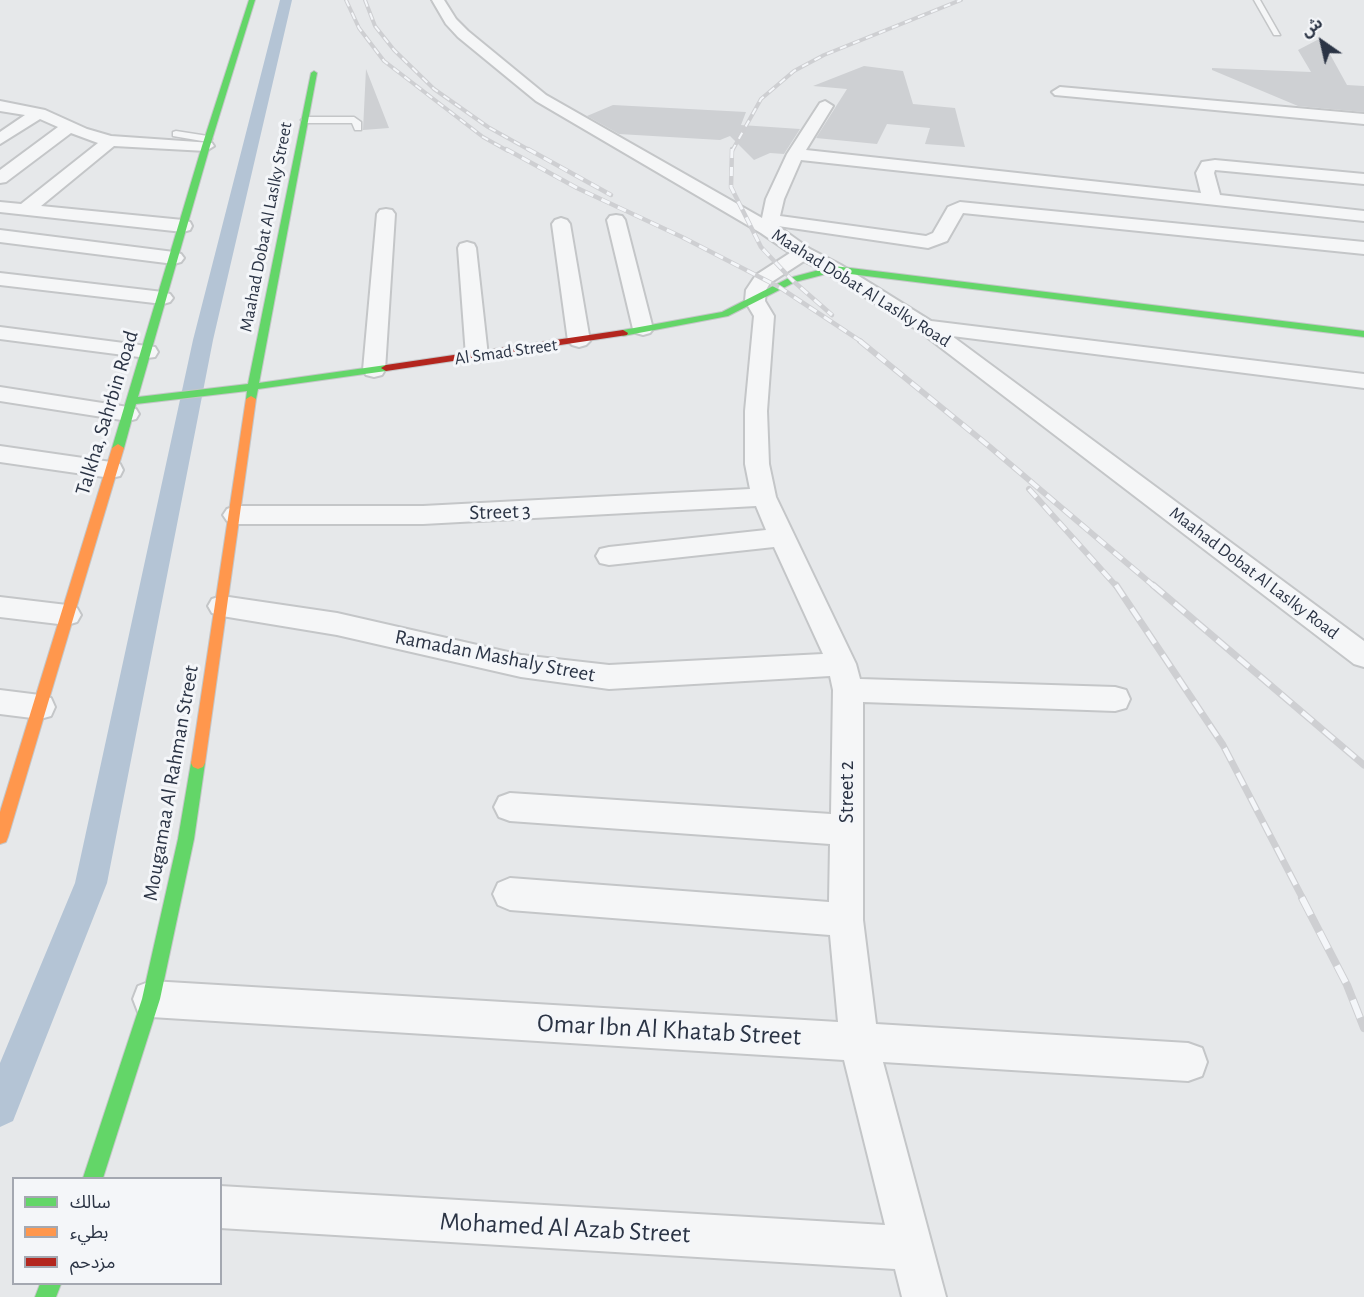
<!DOCTYPE html>
<meta charset="utf-8">
<style>
body{margin:0}
#map{position:relative;width:1364px;height:1297px;overflow:hidden;background:#e6e8ea;font-family:"Alegreya Sans","Noto Sans Arabic",sans-serif}
canvas{display:block}
.legend{position:absolute;left:12px;top:1177px;width:210px;height:108px;box-sizing:border-box;background:#f4f6f9;border:2px solid #a4a8b1;margin:0;padding:8px 10px;list-style:none;font-size:18px;color:#2b3445}
.legend li{display:flex;align-items:center;gap:12px;height:30px}
.legend b{width:30px;border:2px solid #a4a8b1}
.north{position:absolute;left:1292px;top:12px;width:60px;height:60px;-webkit-text-stroke:4px #f4f6f9;paint-order:stroke;rotate:326deg;font-size:16px;font-weight:700;line-height:24px;text-align:center;color:#2b3445}
.north::after{content:'';display:block;margin:auto;width:21px;height:27px;background:#2b3445;clip-path:polygon(50% 0,100% 100%,50% 72%,0 100%)}
</style>
<div id="map">
<canvas width="1364" height="1297"></canvas>
<ul class="legend">
<li><b style="height:8px;background:#63d668"></b>سالك</li>
<li><b style="height:8px;background:#ff974d"></b>بطيء</li>
<li><b style="height:8px;background:#b3261e"></b>مزدحم</li>
</ul>
<div class="north">ش</div>
</div>
<script>
const c = document.querySelector('canvas').getContext('2d');
c.lineJoin = 'round';
const toPath = rows => new Path2D(rows.map(r => 'M' + r).join(''));
function fill(path, color) { c.fillStyle = color; c.fill(path, 'evenodd'); }
function stroke(path, color, width, dash) { c.strokeStyle = color; c.lineWidth = width; c.lineCap = dash ? 'butt' : 'round'; c.setLineDash(dash || []); c.stroke(path); }
function write(font, color, halo, rows, align = 'center') {
  c.font = font + ' "Alegreya Sans",sans-serif'; c.lineWidth = 6; c.setLineDash([]); c.textBaseline = 'middle'; c.strokeStyle = halo; c.fillStyle = color; for (const [text, x, y, turn = 0] of rows) {
    c.save(); c.translate(x, y); c.rotate((+turn || 0) * Math.PI / 180); c.textAlign = isNaN(turn) ? turn : align; if (halo) c.strokeText(text, 0, 0); c.fillText(text, 0, 0); c.restore();
  }
}
const canal = toPath([
 [280,0,292,0,213,340,107,883,13,1121,0,1127,0,1063,75,883,193,340,280,0]
]);
const building = toPath([
 [1321,38,1347,85,1364,86,1364,112,1298,106,1212,70,1212,68,1311,72,1298,50],
 [864,66,903,71,913,104,955,108,965,147,925,144,930,128,887,124,877,144,816,138,847,89,813,86],
 [366,69,389,128,363,130],
 [613,105,746,112,741,125,800,129,784,154,770,153,754,160,730,136,720,140,619,134,587,116]
]);
const lane = toPath([
 [1254,0,1260,0,1280,35,1274,35,1254,0],
 [354,117,361,122,361,130,355,130,352,123,305,123,301,120,305,117,354,117],
 [176,131,208,136,212,139,208,142,173,136,173,132,176,131]
]);
const street = toPath([
 [432,0,444,0,456,19,468,31,546,95,762,218,766,199,787,154,820,103,825,101,833,106,806,150,1201,193,1196,173,1202,162,1215,160,1364,174,1364,184,1215,170,1214,173,1220,195,1364,211,1364,221,801,160,784,199,780,216,926,236,933,233,948,207,960,202,1364,242,1364,254,963,213,947,241,928,248,778,226,810,249,841,265,931,321,1364,374,1364,388,952,336,1364,641,1364,667,1354,664,919,331,827,273,804,261,770,283,766,290,765,301,774,316,767,411,769,464,776,497,856,664,860,679,1115,687,1126,690,1130,699,1126,708,1115,711,863,702,863,920,876,1024,1188,1043,1202,1048,1207,1062,1202,1076,1188,1081,883,1062,946,1297,902,1297,895,1269,220,1228,220,1186,885,1225,844,1060,151,1017,138,1012,133,999,138,986,151,981,838,1022,830,935,510,910,498,905,493,894,498,883,510,878,829,902,830,844,510,821,499,817,494,807,499,797,510,793,831,814,833,690,830,676,609,689,521,677,337,635,222,616,212,613,208,606,212,599,222,596,337,613,521,655,609,665,823,654,774,547,609,565,600,563,596,556,600,549,609,547,766,530,756,506,423,524,236,524,227,521,223,515,227,509,236,506,423,506,750,489,745,464,745,411,754,316,745,301,746,290,756,275,790,253,761,233,536,101,458,37,446,24,432,0],
 [1060,87,1364,114,1364,124,1055,95,1052,92,1060,87],
 [0,101,45,110,87,129,111,136,212,143,214,146,206,151,114,146,41,206,183,220,190,222,192,226,190,230,183,232,0,212,0,202,21,204,98,143,71,133,6,182,0,183,0,170,58,127,40,119,0,144,0,132,25,115,0,111,0,101],
 [386,209,392,210,395,214,385,370,382,375,374,377,366,375,363,370,377,214,380,210,386,209],
 [616,215,622,216,625,220,653,329,650,333,643,335,636,333,633,329,607,220,610,216,616,215],
 [561,218,567,220,570,224,590,341,586,345,579,347,572,345,568,341,552,224,555,220,561,218],
 [0,230,174,252,181,254,184,258,181,262,174,264,0,242,0,230],
 [467,242,474,244,476,248,488,356,485,361,477,362,469,361,466,356,458,248,460,244,467,242],
 [0,273,163,292,170,294,173,298,170,302,163,304,0,285,0,273],
 [0,327,147,346,155,347,158,352,155,357,147,358,0,339,0,327],
 [0,387,128,407,136,409,139,414,136,419,128,421,0,401,0,387],
 [0,446,111,462,120,464,123,470,120,476,111,478,0,462,0,446],
 [0,597,67,605,77,608,81,615,77,622,67,625,0,617,0,597],
 [0,690,40,695,51,698,55,707,51,716,40,719,0,714,0,690]
]);
const fast = toPath([
 [249,0,255,0,210,146,138,397,248,384,311,73,314,71,317,73,259,383,386,365,391,368,386,371,258,389,256,399,251,402,246,399,247,391,136,404,124,448,122,451,114,451,112,448,202,146,249,0],
 [834,266,1364,331,1364,337,834,272,795,282,728,316,623,336,618,333,623,330,722,312,789,278,834,266],
 [198,757,203,759,205,763,194,839,160,999,103,1178,83,1178,142,999,178,839,191,763,193,759,198,757],
 [40,1284,61,1284,56,1297,35,1297,40,1284]
]);
const slow = toPath([
 [251,396,256,399,205,763,203,767,198,769,193,767,191,763,246,399,251,396],
 [118,444,124,448,8,837,6,842,0,844,0,812,112,448,118,444]
]);
const jam = toPath([
 [623,330,628,333,627,335,386,371,381,368,386,365,623,330]
]);
const railFar4 = toPath([
 [346,0,359,28,384,61,483,137,508,151],
 [365,0,375,26,394,50,434,89,488,127,531,151],
 [732,151,761,99,794,71,824,55,961,0]
]);
const railFar3 = toPath([
 [506,149,577,188,682,237,779,287,862,342],
 [528,149,611,195],
 [732,149,731,187,761,247,792,280,832,315]
]);
const railFar2 = toPath([
 [860,341,990,447,1155,587],
 [1029,489,1117,587]
]);
const railFar1 = toPath([
 [1116,585,1223,745,1303,899],
 [1153,585,1364,765]
]);
const rail = toPath([
 [1302,898,1347,985,1364,1028]
]);
const farStreetnames = [
 ["Maahad Dobat Al Laslky Street",266,227,-79],
 ["Maahad Dobat Al Laslky Road",861,288,32],
 ["Al Smad Street",506,352,-8],
 ["Maahad Dobat Al Laslky Road",1254,573,37]
];
const streetNames = [
 ["Talkha, Sahrbin Road",107,413,-73],
 ["Street 3",500,512,-2],
 ["Ramadan Mashaly Street",495,656,11],
 ["Mougamaa Al Rahman Street",171,783,-80],
 ["Street 2",847,792,-90]
];
const nearStreetnames = [
 ["Omar Ibn Al Khatab Street",669,1030,3],
 ["Mohamed Al Azab Street",565,1228,3]
];
fill(canal, '#b4c4d5');
fill(building, '#ced0d3');
stroke(lane, '#c4c6c8', 3);
stroke(street, '#c4c6c8', 4);
stroke(fast, '#c4c6c8', 2);
stroke(slow, '#c4c6c8', 2);
stroke(jam, '#c4c6c8', 2);
fill(lane, '#f5f6f7');
fill(street, '#f5f6f7');
fill(fast, '#63d668');
fill(slow, '#ff974d');
fill(jam, '#b3261e');
stroke(railFar4, '#cecfd2', 4);
stroke(railFar3, '#cecfd2', 4.5);
stroke(railFar2, '#cecfd2', 6);
stroke(railFar1, '#cecfd2', 7);
stroke(rail, '#cecfd2', 8);
stroke(railFar4, '#f4f6f9', 2, [7]);
stroke(railFar3, '#f4f6f9', 3, [9]);
stroke(railFar2, '#f4f6f9', 4, [11]);
stroke(railFar1, '#f4f6f9', 4.5, [14]);
stroke(rail, '#f4f6f9', 6, [19]);
write('18px', '#2b3445', '#f4f6f9', farStreetnames);
write('21px', '#2b3445', '#f4f6f9', streetNames);
write('26px', '#2b3445', '#f4f6f9', nearStreetnames);
</script>
